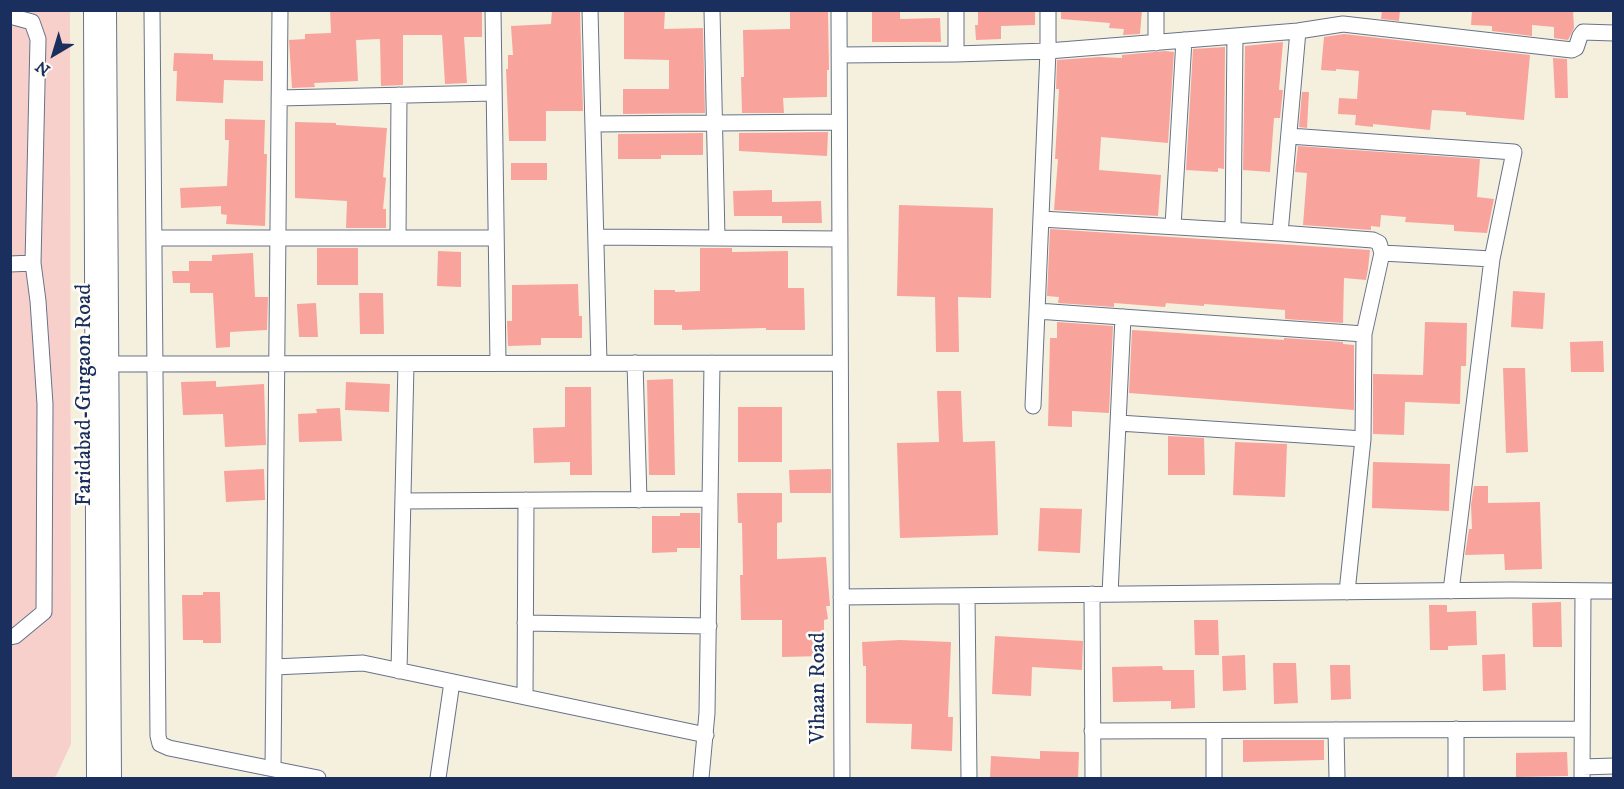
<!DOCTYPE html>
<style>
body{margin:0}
#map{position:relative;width:1624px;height:789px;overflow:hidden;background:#f5f0de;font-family:"IM FELL DW Pica",serif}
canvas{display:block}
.frame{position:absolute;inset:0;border:12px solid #1b2f5e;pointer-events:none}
.north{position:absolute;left:24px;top:24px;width:60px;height:60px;-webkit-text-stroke:4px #fdfcf7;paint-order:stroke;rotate:218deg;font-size:16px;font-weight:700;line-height:24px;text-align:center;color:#1b2f5e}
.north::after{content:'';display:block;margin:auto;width:21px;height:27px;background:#1b2f5e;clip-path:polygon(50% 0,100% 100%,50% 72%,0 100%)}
</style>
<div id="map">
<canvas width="1624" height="789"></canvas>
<div class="frame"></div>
<div class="north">N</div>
</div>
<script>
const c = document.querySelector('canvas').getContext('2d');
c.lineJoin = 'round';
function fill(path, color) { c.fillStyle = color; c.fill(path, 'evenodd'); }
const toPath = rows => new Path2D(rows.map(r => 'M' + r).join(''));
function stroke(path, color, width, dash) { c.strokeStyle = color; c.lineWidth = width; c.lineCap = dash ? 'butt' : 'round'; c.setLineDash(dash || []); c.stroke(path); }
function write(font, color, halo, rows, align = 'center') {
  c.font = font + ' "IM FELL DW Pica",serif'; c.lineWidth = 5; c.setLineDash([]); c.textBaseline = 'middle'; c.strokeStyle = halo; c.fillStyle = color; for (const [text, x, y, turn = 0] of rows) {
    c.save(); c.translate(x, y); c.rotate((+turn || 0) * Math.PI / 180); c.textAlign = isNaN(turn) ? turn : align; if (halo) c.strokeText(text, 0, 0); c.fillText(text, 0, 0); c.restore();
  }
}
const built = toPath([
 [10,11,70,11,71,744,56,776,53,778,11,778]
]);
const building = toPath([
 [330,10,482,10,482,37,464,37,467,83,445,84,442,35,403,35,403,85,381,86,380,39,356,40,358,81,314,83,315,87,292,88,289,40,305,39,305,34,331,33],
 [552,10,580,10,583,111,546,111,546,141,509,141,506,69,508,69,508,55,513,55,511,26,551,24],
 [624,10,665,10,664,29,703,28,705,113,623,114,623,89,669,89,669,60,624,59],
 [828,10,829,70,827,70,827,97,783,98,784,113,742,113,741,77,744,77,743,30,790,29,790,11],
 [872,10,900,10,900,19,940,18,941,42,872,42],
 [978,10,1035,10,1035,25,1001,26,1001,39,976,40,975,25,978,25],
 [1061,10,1142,10,1140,34,1123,35,1124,29,1109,28,1110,23,1061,19],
 [1382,10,1400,10,1399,21,1381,19],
 [1472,10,1573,10,1574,28,1568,40,1554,38,1554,27,1532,25,1532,36,1492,31,1492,26,1471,25],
 [1344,34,1530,55,1524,120,1466,115,1466,112,1432,110,1430,130,1373,124,1373,127,1355,125,1356,115,1338,114,1339,98,1357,99,1359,71,1336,69,1336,71,1321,70,1324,37],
 [1283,42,1279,90,1283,90,1280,118,1274,118,1270,172,1243,170,1245,46],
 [1225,47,1224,169,1218,168,1218,172,1186,170,1193,49],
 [1165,51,1174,52,1168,143,1101,137,1099,170,1161,175,1158,216,1054,210,1058,159,1055,159,1059,89,1056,89,1057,60,1099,57,1122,58,1122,55],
 [174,53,213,54,213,60,263,61,263,81,224,80,223,103,176,101,177,71,173,71],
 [1553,58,1567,59,1568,98,1555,98],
 [1302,92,1309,92,1307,128,1299,127],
 [225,119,265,120,264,154,267,154,265,226,226,224,227,215,221,214,221,206,181,208,180,188,227,186,229,140,225,140],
 [295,122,336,123,336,125,387,128,383,177,386,178,383,209,386,209,386,228,346,228,347,201,295,198],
 [828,132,827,156,739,151,739,133],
 [703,133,703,155,661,155,661,159,618,159,618,134],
 [1298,146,1480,159,1477,197,1494,199,1487,233,1454,231,1454,225,1405,222,1406,217,1381,215,1380,227,1371,226,1371,230,1303,225,1307,173,1295,172],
 [511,163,547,163,547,180,511,180],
 [772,190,772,202,821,201,822,223,782,223,782,216,734,216,733,191],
 [899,205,993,208,991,298,958,297,959,352,936,352,935,297,897,296],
 [1050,229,1370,250,1368,269,1366,280,1344,278,1343,323,1285,319,1285,310,1204,304,1204,306,1166,303,1165,307,1114,303,1114,307,1058,303,1059,297,1047,296],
 [317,248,358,248,358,285,317,285],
 [700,248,732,248,732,252,788,251,788,288,804,288,805,330,766,330,766,328,682,330,682,325,654,325,654,290,675,290,675,292,700,291],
 [438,251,461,252,461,287,437,286],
 [253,253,255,297,268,297,267,330,230,332,230,347,216,348,213,293,190,293,190,283,173,283,172,271,189,271,189,261,212,261,212,255],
 [578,284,579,316,582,316,582,338,541,338,541,345,508,346,507,321,512,321,512,285],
 [1513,291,1545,293,1543,329,1511,327],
 [359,293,383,293,384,334,360,334],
 [316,303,318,337,299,337,297,304],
 [1057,322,1113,326,1109,413,1072,411,1072,427,1048,426,1050,338,1057,338],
 [1425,322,1467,323,1466,366,1461,366,1460,404,1405,402,1404,435,1373,434,1373,374,1423,375],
 [1132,330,1284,340,1284,338,1343,342,1343,344,1354,345,1354,410,1129,393],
 [1603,341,1604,372,1571,372,1570,342],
 [1503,368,1525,368,1528,452,1506,453],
 [673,379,675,475,649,475,647,380],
 [216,381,216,387,264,384,266,445,225,447,223,414,183,415,181,382],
 [346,382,390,384,389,412,345,410],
 [565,387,591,387,592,475,570,475,570,462,534,463,533,428,565,427],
 [937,391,961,391,963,442,995,441,998,535,900,538,897,443,939,442],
 [738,407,782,407,782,462,738,462],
 [340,408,342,441,299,442,298,414,317,413,316,409],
 [1168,436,1204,438,1205,475,1168,475],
 [1235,442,1287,444,1285,497,1233,495],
 [1373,462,1450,464,1449,511,1372,508],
 [264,469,265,500,226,502,224,471],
 [831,469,831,493,790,493,789,470],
 [1474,486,1488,486,1488,503,1540,502,1542,569,1505,570,1504,554,1465,555,1469,529,1472,529,1471,505],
 [737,493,782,493,782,522,777,523,777,559,826,557,830,606,826,606,828,619,824,620,824,656,782,657,782,620,741,620,740,575,743,575,742,523,738,523],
 [1040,508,1082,509,1080,553,1038,551],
 [680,513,700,513,700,548,677,548,677,552,652,553,652,516,680,516],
 [203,592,220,592,221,643,203,643,203,640,183,640,182,595,203,595],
 [1561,602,1562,647,1533,647,1532,603],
 [1429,605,1447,605,1447,612,1476,611,1477,645,1448,646,1448,650,1430,650],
 [1194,620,1218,620,1219,655,1195,655],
 [995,636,1083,641,1082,670,1032,667,1031,696,992,694],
 [900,640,951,642,948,717,953,717,952,751,911,749,912,724,866,723,866,666,863,666,862,642],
 [1505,654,1506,690,1483,691,1482,655],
 [1245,655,1246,690,1223,691,1222,656],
 [1273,663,1296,663,1298,703,1274,704],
 [1330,665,1350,665,1351,699,1331,700],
 [1162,666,1163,670,1194,670,1195,708,1171,709,1171,701,1113,702,1112,667],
 [1243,740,1324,740,1324,760,1243,762],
 [1040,751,1079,752,1078,778,990,778,991,756,1040,759],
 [1567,752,1568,776,1516,777,1516,753]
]);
const minor = toPath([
 [152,10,158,736,160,744,169,748,318,778],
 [493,10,498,363],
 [590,10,599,363],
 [712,10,717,238],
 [839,10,842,778],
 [956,10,956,54],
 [1156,10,1156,43],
 [10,16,32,22,38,39,33,263,38,301,45,404,44,612,15,636,10,637],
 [839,55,956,54,1048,51,1298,31,1343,24,1572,50,1576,48,1580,36,1583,32,1614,33],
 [279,98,494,93],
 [593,124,839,122],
 [1289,136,1514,152,1492,259,1382,253],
 [1041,219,1280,233,1373,240,1379,243,1382,253,1364,334,1363,439,1347,592],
 [1173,226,1184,40],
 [1233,230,1235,36],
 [1280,233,1298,31],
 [596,237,840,239],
 [154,238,496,238],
 [398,238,399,95],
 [10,264,33,263],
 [1037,311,1364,334],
 [635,363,639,500],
 [99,364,840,363],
 [1033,406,1048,51,1048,10],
 [1119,423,1363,439],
 [403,501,710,499],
 [1451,591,1492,259],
 [1092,594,1093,778],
 [1110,594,1123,317],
 [967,596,969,778],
 [841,597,1511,590,1614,591],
 [525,623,709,626],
 [274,667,363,663,706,735],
 [399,671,406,364],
 [525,697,526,500],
 [1456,729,1456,778],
 [1336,730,1337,778],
 [1092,731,1582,729],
 [1214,731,1214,778],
 [1582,767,1614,766],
 [273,769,280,10],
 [438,778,452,682],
 [701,778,707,713,712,363],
 [1582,778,1583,591]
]);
const major = toPath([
 [93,10,96,778],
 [107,10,112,778]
]);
const streetNames = [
 ["Faridabad-Gurgaon Road",85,395,-90],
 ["Vihaan Road",819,688,-90]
];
fill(built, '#f7d0cb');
fill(building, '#f8a39c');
stroke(minor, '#67738b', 17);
stroke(major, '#67738b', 20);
stroke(minor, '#fff', 15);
stroke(major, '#fff', 18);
write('22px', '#1b2f5e', '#fdfcf7', streetNames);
</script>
